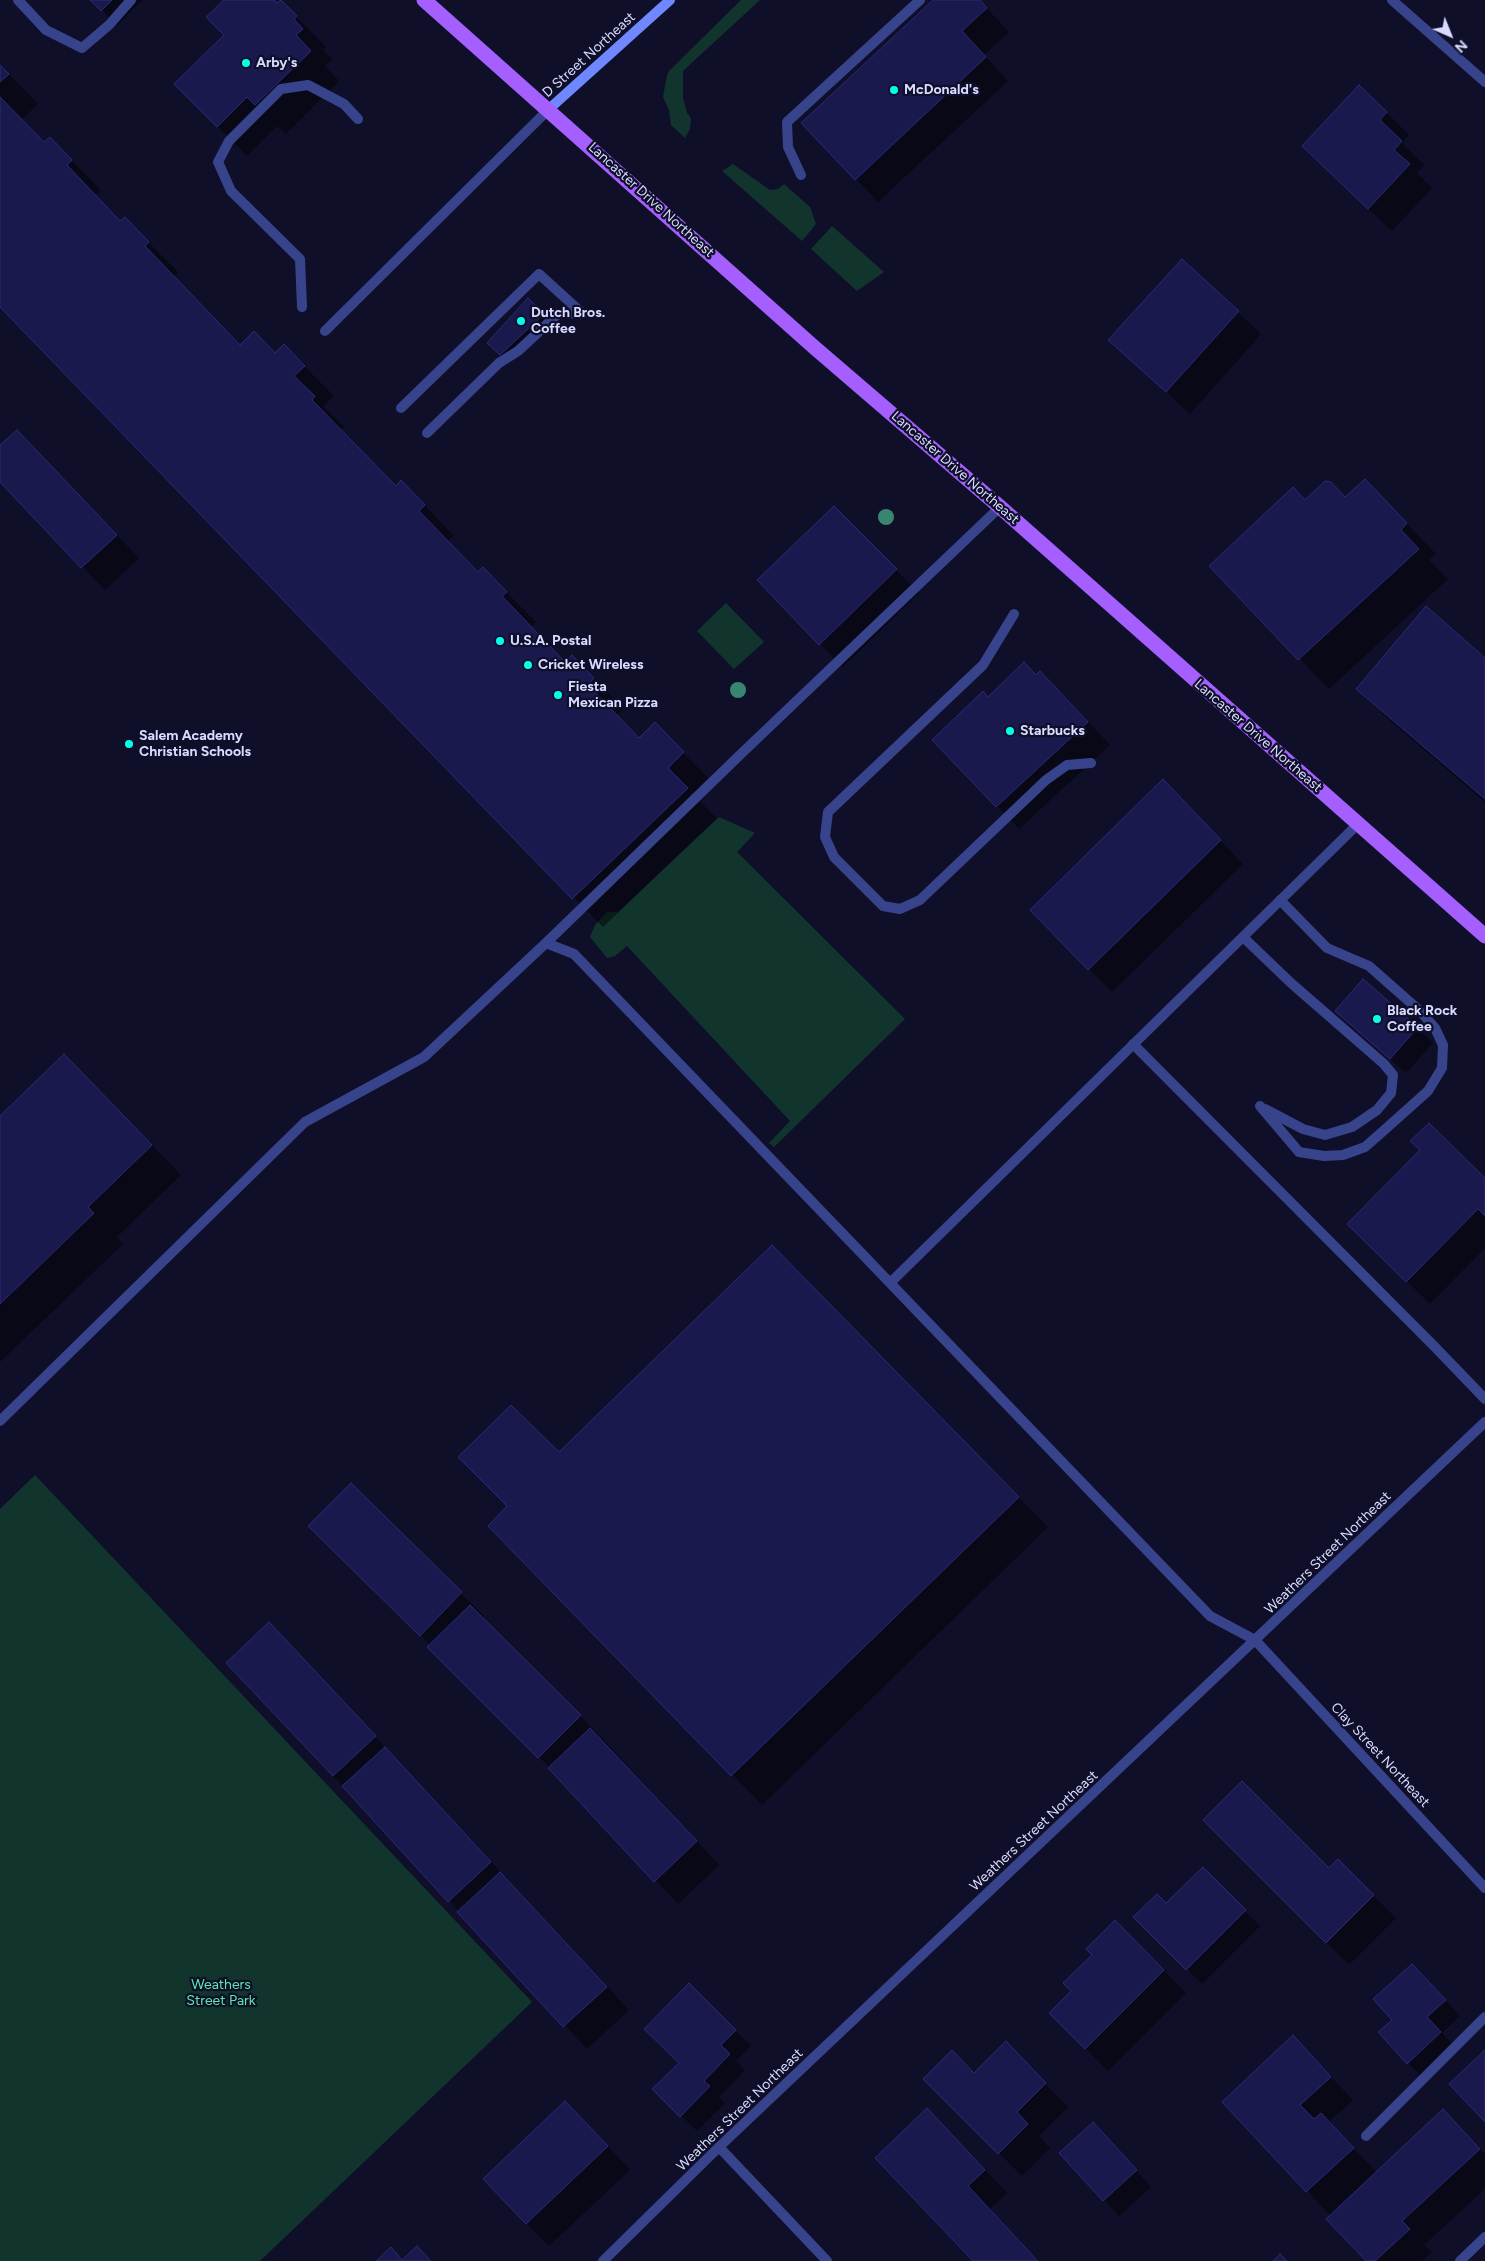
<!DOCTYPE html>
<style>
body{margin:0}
#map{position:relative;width:1485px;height:2261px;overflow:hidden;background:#0f0f2a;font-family:Figtree,sans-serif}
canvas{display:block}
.north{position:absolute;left:1425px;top:10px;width:50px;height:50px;-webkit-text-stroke:4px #0f0f2a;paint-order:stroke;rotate:136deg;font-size:14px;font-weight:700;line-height:20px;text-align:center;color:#d8dbff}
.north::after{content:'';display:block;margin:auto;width:18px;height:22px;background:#d8dbff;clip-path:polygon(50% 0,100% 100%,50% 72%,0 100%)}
</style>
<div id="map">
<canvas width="1485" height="2261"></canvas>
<div class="north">N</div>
</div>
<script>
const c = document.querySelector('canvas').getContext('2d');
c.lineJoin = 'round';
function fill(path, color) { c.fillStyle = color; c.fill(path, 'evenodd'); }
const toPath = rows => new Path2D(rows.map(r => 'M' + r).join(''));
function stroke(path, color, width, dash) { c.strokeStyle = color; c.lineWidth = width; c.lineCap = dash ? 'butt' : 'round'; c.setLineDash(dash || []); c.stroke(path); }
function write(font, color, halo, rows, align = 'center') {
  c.font = font + ' Figtree,sans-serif'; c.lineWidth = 4.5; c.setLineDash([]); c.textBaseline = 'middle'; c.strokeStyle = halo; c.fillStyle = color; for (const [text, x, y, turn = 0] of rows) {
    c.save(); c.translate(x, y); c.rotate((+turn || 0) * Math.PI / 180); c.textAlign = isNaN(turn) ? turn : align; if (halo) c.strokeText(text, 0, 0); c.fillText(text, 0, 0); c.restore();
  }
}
const green = toPath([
 [741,0,760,0,683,71,683,98,687,113,691,118,690,129,685,138,671,125,669,110,663,97,667,75,669,71],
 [733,164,770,190,778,189,784,184,810,207,816,224,802,241,722,171],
 [832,226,884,272,857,291,811,249],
 [726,603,764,642,734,669,697,631],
 [719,817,755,833,737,852,905,1019,774,1147,769,1143,790,1121,627,946,615,956,607,958,590,937,595,925,607,912,618,912],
 [35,1475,532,2002,260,2261,0,2261,0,1509]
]);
const shadow = toPath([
 [92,0,143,0,117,25],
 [226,0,273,0,277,5,281,1,326,47,323,50,332,59,325,66,339,81,286,134,277,126,247,156,176,84,225,35],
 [935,0,979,0,1009,32,984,55,1008,81,878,202,856,179],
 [0,65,38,104,21,120,44,143,50,139,101,190,95,196,121,222,125,219,178,272,173,277,241,346,276,354,284,346,334,396,323,406,344,427,341,430,396,487,401,482,431,512,454,536,448,541,479,573,483,569,536,622,531,627,566,663,572,656,602,686,623,709,617,716,640,739,655,724,713,783,697,799,717,818,603,927,0,305],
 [1386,112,1409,135,1402,143,1424,165,1417,173,1432,188,1392,231,1326,168],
 [1182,260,1261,334,1190,414,1110,340],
 [528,300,550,322,509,362,489,343],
 [0,447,39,454,139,558,105,590,0,480],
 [1365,480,1436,554,1429,560,1448,579,1329,689,1211,566,1346,498],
 [834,508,919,593,843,667,820,644],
 [1485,660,1485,802,1387,718,1358,689],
 [1036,676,1063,695,1110,745,1019,829,997,806,989,698],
 [1186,804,1243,864,1112,992,1089,969],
 [1337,1011,1417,1028,1433,1043,1406,1073],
 [94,1085,181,1175,117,1237,123,1244,0,1362,0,1118],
 [1485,1179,1485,1248,1430,1304,1349,1224],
 [802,1277,1048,1527,762,1805,490,1526,559,1454],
 [351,1485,484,1616,482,1618,603,1739,719,1865,678,1904,553,1771,429,1647,431,1645,310,1526],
 [292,1647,629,2010,587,2049,228,1663],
 [1204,1820,1329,1870,1338,1861,1396,1918,1349,1965],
 [1203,1869,1260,1926,1202,1984,1135,1917,1166,1905],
 [1115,1922,1186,1993,1108,2071,1050,2013,1072,1991],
 [1427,1981,1460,2016,1442,2033,1456,2048,1423,2078,1408,2063,1393,2020],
 [689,1985,751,2046,736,2061,745,2070,719,2097,725,2103,697,2131,654,2089,680,2063],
 [1293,2037,1353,2100,1329,2122,1377,2173,1443,2111,1485,2154,1485,2189,1424,2245,1432,2252,1422,2261,1368,2261,1331,2216,1224,2102],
 [1006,2043,1068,2107,1039,2136,1050,2148,1022,2176,925,2079,974,2074],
 [588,2125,630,2170,549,2246,526,2223],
 [950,2133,1007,2193,990,2209,1039,2261,975,2261],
 [1109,2140,1151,2187,1119,2216,1061,2153]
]);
const building = toPath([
 [90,0,112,0,101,11,90,0],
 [224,0,274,0,277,3,281,0,297,16,294,19,303,29,296,35,311,51,255,105,247,97,217,127,174,84,224,35,206,17,224,0],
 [933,0,980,0,987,8,962,31,986,57,855,180,801,123,933,0],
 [0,65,9,74,0,82,0,65],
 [1359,85,1387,112,1380,120,1402,141,1394,150,1410,164,1368,209,1302,146,1359,85],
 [0,97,44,142,50,137,72,160,67,165,120,221,125,217,149,242,145,246,240,345,254,331,275,353,284,344,305,366,294,376,315,396,312,400,396,486,401,480,425,505,419,511,478,572,483,567,507,592,502,596,565,662,572,655,594,678,588,685,639,738,655,722,684,752,668,768,688,788,572,899,0,307,0,97],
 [1182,259,1239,311,1166,392,1108,340,1182,259],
 [528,298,544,314,500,355,487,343,528,298],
 [17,430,117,535,81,568,0,482,0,445,17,430],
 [1365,479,1407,523,1401,530,1419,549,1298,660,1209,566,1293,487,1305,500,1325,481,1331,482,1345,497,1365,479],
 [834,506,897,569,819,645,757,580,834,506],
 [1426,606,1485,658,1485,799,1356,689,1426,606],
 [1024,662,1036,675,1040,671,1088,722,996,807,932,740,983,691,988,697,1024,662],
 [1163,779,1221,840,1088,970,1030,910,1163,779],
 [1363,979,1418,1027,1390,1059,1335,1011,1363,979],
 [64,1054,152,1145,88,1207,94,1213,0,1304,0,1116,64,1054],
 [1429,1123,1485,1178,1485,1216,1478,1209,1406,1282,1347,1224,1420,1150,1410,1141,1429,1123],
 [772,1245,1019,1497,731,1776,488,1526,507,1506,458,1457,511,1405,559,1452,772,1245],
 [351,1483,462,1592,420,1636,308,1526,351,1483],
 [470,1605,581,1715,538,1758,427,1647,470,1605],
 [269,1622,376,1736,333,1776,226,1663,269,1622],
 [590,1728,697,1841,654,1882,548,1768,590,1728],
 [385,1747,491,1862,448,1902,342,1786,385,1747],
 [1242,1781,1329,1868,1338,1859,1374,1895,1326,1943,1203,1820,1242,1781],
 [1203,1867,1246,1910,1186,1970,1133,1917,1157,1894,1166,1903,1203,1867],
 [500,1872,607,1987,563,2027,457,1912,500,1872],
 [1115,1920,1164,1970,1085,2049,1049,2013,1071,1991,1063,1983,1092,1955,1086,1949,1115,1920],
 [1412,1964,1446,2000,1427,2017,1441,2032,1407,2064,1378,2032,1392,2020,1373,1999,1412,1964],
 [689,1983,736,2030,721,2045,730,2054,704,2081,710,2086,680,2117,652,2089,679,2063,644,2029,689,1983],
 [1293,2035,1331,2077,1300,2105,1314,2119,1321,2113,1354,2148,1306,2192,1222,2102,1293,2035],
 [1006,2041,1046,2083,1017,2112,1028,2124,998,2154,923,2079,952,2050,974,2073,1006,2041],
 [1485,2050,1485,2122,1449,2084,1485,2050],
 [565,2101,608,2146,526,2224,483,2179,565,2101],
 [927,2108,985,2170,968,2186,1038,2261,973,2261,875,2158,927,2108],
 [1443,2109,1480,2149,1402,2221,1410,2229,1375,2261,1366,2261,1326,2219,1443,2109],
 [1093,2122,1137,2170,1103,2201,1059,2153,1093,2122],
 [417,2246,431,2261,376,2261,391,2247,402,2260,417,2246],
 [1280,2254,1287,2261,1273,2261,1280,2254]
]);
const lane = toPath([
 [18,0,46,30,82,48,109,25,131,0],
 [801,175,788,147,787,122,920,0],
 [302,307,300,259,231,191,218,162,229,141,281,89,308,85,344,104,358,119],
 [325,331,549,109],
 [401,408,539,274,583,314],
 [427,433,499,363,518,351,559,313,583,314],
 [1014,614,983,665,828,812,825,837,834,857,883,906,900,909,920,900,1046,780,1067,765,1091,763],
 [1243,937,1291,983,1384,1064,1393,1075,1391,1093,1377,1110,1352,1127,1325,1135,1303,1129,1265,1109],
 [546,943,574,954,1210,1616,1255,1640],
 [1133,1044,1434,1346,1485,1399],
 [1260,1106,1299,1152,1324,1156,1343,1155,1365,1147,1381,1133,1428,1091,1442,1068,1443,1045,1435,1028,1420,1011,1369,966,1327,948,1280,900],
 [890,1283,1358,824],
 [0,1421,305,1122,424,1057,546,943,743,752,1000,507],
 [1366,2136,1485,2017],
 [1460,2261,1485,2237]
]);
const street = toPath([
 [1392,0,1485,82],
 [1255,1640,1485,1888],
 [719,2147,827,2261],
 [603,2261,719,2147,1485,1422]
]);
const secondary = toPath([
 [549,109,670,0]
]);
const primary = toPath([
 [424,0,815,348,1000,507,1485,936]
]);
const trees = [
 [886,517],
 [738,690]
];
const markers = [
 [246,63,5,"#04ffe9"],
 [894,90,5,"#04ffe9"],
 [521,321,5,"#04ffe9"],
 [500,641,5,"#04ffe9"],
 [528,665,5,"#04ffe9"],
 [558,695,5,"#04ffe9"],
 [1010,731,5,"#04ffe9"],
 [129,744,5,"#04ffe9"],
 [1377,1019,5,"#04ffe9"]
];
const streetNames = [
 ["D Street Northeast",589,55,-42],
 ["Lancaster Drive Northeast",651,200,42],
 ["Lancaster Drive Northeast",955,468,41],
 ["Lancaster Drive Northeast",1258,736,41],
 ["Weathers Street Northeast",1328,1553,-44],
 ["Clay Street Northeast",1380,1755,47],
 ["Weathers Street Northeast",1034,1831,-43],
 ["Weathers Street Northeast",740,2110,-44]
];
const poiNames = [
 ["Arby's",256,63],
 ["McDonald's",904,90],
 ["Dutch Bros.",531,313],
 ["Coffee",531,329],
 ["U.S.A. Postal",510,641],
 ["Cricket Wireless",538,665],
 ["Fiesta",568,687],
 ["Mexican Pizza",568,703],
 ["Starbucks",1020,731],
 ["Salem Academy",139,736],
 ["Christian Schools",139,752],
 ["Black Rock",1387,1011],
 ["Coffee",1387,1027]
];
const parkNames = [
 ["Weathers",221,1985],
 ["Street Park",221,2001]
];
fill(green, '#11352d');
fill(shadow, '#0007');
fill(building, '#1a194d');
stroke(building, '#2b2a7a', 1);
stroke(lane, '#37448c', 10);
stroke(street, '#37448c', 10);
stroke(secondary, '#6f87ff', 10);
stroke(primary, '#a55fff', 15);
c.fillStyle = '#398670';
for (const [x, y] of trees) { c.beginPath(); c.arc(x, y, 8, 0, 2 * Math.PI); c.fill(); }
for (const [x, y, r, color] of markers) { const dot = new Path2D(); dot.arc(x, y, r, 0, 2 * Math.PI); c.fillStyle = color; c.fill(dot); stroke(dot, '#0f0f2a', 2); }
write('14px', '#d8dbff', '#0f0f2a', streetNames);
write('bold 14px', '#d8dbff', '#0f0f2a', poiNames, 'left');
write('14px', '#5be8aa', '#0f0f2a', parkNames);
</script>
